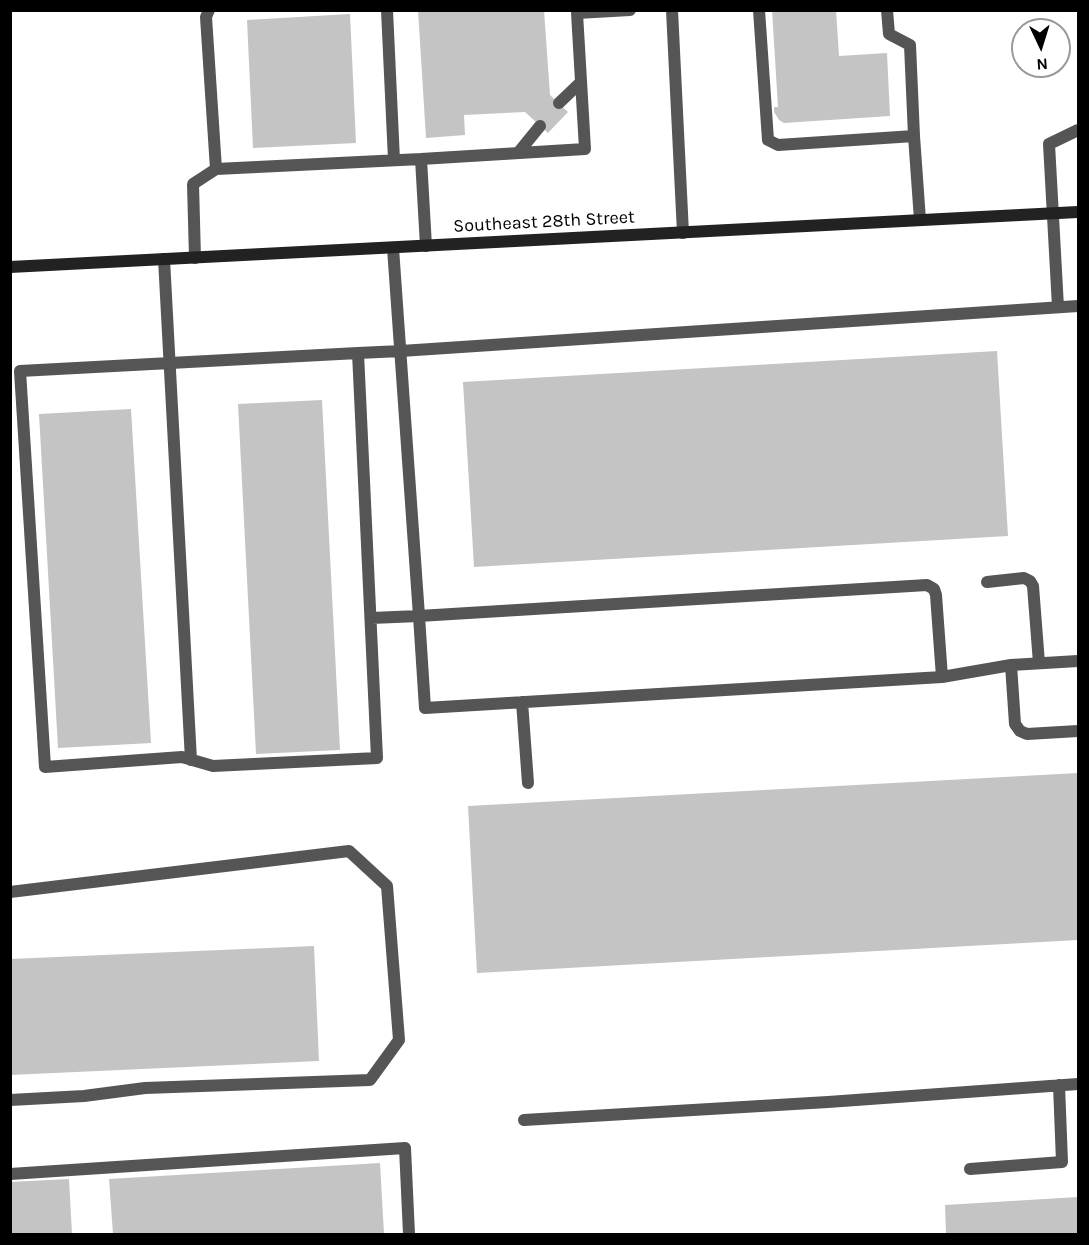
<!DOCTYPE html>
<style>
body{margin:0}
#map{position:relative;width:1089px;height:1245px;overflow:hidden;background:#fff;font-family:Karla,sans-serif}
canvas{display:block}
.frame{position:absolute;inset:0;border:12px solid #000;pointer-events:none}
.north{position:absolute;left:1011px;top:18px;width:60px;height:60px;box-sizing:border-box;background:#fff;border:2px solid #999;border-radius:50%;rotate:176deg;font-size:16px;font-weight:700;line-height:24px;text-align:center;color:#000}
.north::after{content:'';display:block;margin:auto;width:21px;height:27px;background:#000;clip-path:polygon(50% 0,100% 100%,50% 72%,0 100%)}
</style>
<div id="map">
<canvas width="1089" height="1245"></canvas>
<div class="frame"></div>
<div class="north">N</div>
</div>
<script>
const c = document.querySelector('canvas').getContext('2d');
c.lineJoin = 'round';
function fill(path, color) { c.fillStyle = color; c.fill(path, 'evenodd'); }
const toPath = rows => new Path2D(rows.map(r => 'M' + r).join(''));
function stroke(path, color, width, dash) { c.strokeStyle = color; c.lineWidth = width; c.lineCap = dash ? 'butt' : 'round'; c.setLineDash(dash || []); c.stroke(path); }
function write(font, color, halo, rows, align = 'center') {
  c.font = font + ' Karla,sans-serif'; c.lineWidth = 5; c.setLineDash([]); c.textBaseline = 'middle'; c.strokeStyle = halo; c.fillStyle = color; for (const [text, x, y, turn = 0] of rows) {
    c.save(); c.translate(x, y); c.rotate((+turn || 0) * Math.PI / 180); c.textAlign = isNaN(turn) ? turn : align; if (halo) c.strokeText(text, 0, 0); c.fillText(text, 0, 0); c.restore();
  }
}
const building = toPath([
 [418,10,544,10,550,95,568,112,548,133,525,112,464,115,465,135,426,138],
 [772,10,836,10,839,56,887,53,890,116,784,123,779,120,774,112,774,107,778,107],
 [350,14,356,143,253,148,247,20],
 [997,351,1008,536,474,567,463,382],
 [322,400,340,750,256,754,238,404],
 [131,409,151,743,58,748,39,414],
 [1078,773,1078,940,477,973,468,806],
 [314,946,319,1061,10,1075,10,959],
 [380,1163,384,1234,113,1234,109,1179],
 [69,1179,72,1234,10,1234,10,1182],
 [1078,1197,1078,1234,946,1234,945,1205]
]);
const lane = toPath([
 [209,10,206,17,216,169],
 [387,10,394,160],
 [759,10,768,140,778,145,914,136,920,220],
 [887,10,889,34,910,45,914,136],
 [559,103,581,82],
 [518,153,540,126],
 [421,159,585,149,577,13,630,10],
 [195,258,193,184,216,169,421,159,426,246],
 [164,259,191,760],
 [1058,307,1049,144,1078,130],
 [358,353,377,758,213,766,182,757,45,767,20,371,358,353,401,351,1078,306],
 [987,582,1024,578,1030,581,1033,586,1039,663],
 [371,618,419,616,393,248],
 [1078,661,1011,665,1015,724,1020,731,1027,734,1078,731],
 [942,677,936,595,934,589,927,585,419,616,425,708,942,677,1011,665],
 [522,702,528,783],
 [10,892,349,851,387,886,399,1040,370,1080,145,1088,84,1096,10,1100],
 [524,1120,828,1102,1078,1084],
 [970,1169,1062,1162,1059,1085],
 [10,1174,405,1148,409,1234]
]);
const street = toPath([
 [672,10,683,233]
]);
const secondary = toPath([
 [10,267,1078,212]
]);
const streetNames = [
 ["Southeast 28th Street",544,222,-3]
];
fill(building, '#c4c4c4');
stroke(lane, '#555', 12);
stroke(street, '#555', 12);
stroke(secondary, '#222', 12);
write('18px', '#000', '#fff', streetNames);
</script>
